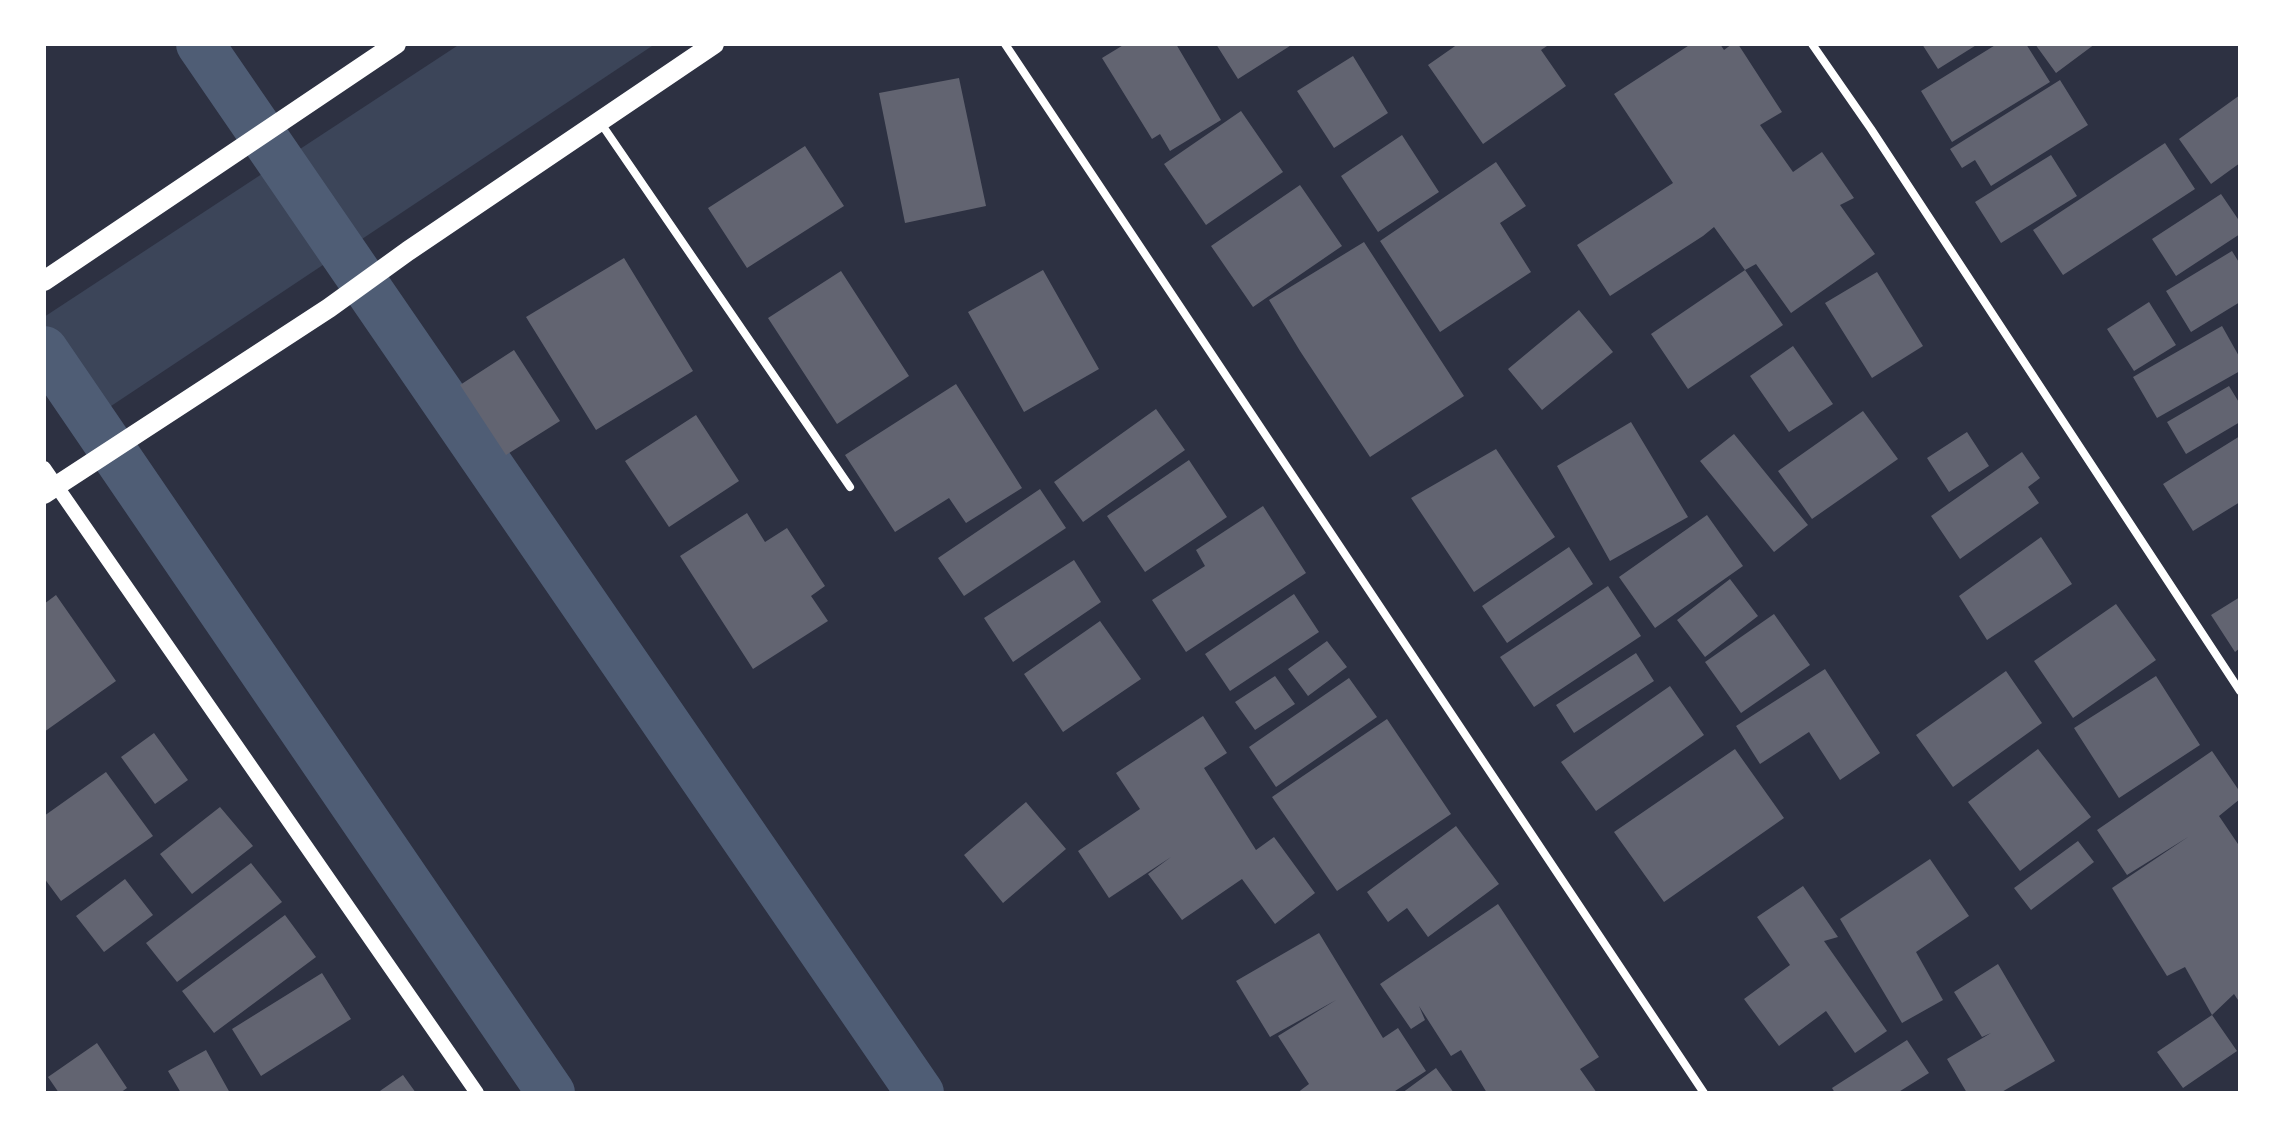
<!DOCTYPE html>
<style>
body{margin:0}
#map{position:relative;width:2284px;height:1137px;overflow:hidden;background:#2d3142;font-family:"Work Sans",sans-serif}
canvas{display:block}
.frame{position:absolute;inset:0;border:46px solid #fff;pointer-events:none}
</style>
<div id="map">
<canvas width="2284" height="1137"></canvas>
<div class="frame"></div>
</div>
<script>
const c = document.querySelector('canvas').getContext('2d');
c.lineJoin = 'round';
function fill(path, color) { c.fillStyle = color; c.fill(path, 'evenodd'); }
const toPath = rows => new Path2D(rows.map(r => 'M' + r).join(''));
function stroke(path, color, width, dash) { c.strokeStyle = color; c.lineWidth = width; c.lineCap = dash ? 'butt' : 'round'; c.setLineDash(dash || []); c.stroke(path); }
const green = toPath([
 [460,44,655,44,78,428,44,374,44,317]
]);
const canal = toPath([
 [200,44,920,1093],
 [44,350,551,1093]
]);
const building = toPath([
 [1125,44,1176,44,1221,120,1170,151,1160,134,1152,139,1102,58],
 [1216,44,1293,44,1238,79],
 [1458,44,1550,44,1541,50,1566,86,1483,144,1428,65],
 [1691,44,1720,44,1724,50,1732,44,1738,44,1782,112,1760,125,1793,172,1822,152,1854,198,1840,205,1875,254,1791,313,1756,264,1745,270,1714,227,1703,236,1610,296,1577,245,1673,183,1614,94],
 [1922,44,1978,44,1938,69],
 [1997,44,2026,44,2050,82,1952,142,1921,91],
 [2035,44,2095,44,2056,73],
 [1353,56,1388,113,1334,148,1297,91],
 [959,78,986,206,905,223,879,93],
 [2060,80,2088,125,1991,186,1975,160,1962,168,1950,149],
 [2240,95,2240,163,2211,184,2179,139],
 [1241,111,1283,172,1206,225,1164,164],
 [1402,135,1439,192,1378,232,1341,176],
 [2165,143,2195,189,2063,275,2033,230],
 [805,146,844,206,747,268,708,208],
 [2051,155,2077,196,2001,243,1975,202],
 [1496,162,1526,206,1500,223,1531,272,1440,332,1380,241],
 [1300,185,1342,246,1253,307,1211,246],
 [2221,194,2240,222,2240,234,2176,276,2152,239],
 [1364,242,1464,396,1370,457,1300,351,1269,300],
 [2232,251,2240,264,2240,302,2191,332,2166,291],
 [624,258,693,371,596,430,526,317],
 [1043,270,1099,369,1024,412,968,312],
 [1745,270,1783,325,1688,389,1651,334],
 [841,271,909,376,837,424,768,318],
 [1877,272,1923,346,1872,378,1825,303],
 [2149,302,2176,345,2134,371,2107,329],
 [1579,310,1613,352,1542,410,1508,369],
 [2222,326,2240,358,2240,371,2157,418,2133,377],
 [1793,346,1833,404,1789,432,1750,376],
 [514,350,560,421,506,455,460,385],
 [956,384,1022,488,966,523,949,498,895,532,845,455],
 [2229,386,2240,404,2240,422,2186,454,2167,422],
 [1156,409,1185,450,1083,522,1054,482],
 [1863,411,1898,459,1812,519,1778,471],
 [696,415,739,481,669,527,625,461],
 [1631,422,1688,517,1610,561,1557,466],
 [1967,432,1989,466,1949,492,1927,458],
 [1734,434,1808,525,1774,552,1700,461],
 [2240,436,2240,502,2193,531,2163,484],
 [1496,449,1555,537,1474,592,1411,498],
 [2022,452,2040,478,2028,487,2039,503,1960,559,1931,516],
 [1189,460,1227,517,1145,572,1107,516],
 [1040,489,1066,528,964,596,938,558],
 [1263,506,1306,573,1186,652,1152,600,1205,566,1196,550],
 [747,513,765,542,787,528,825,586,811,596,828,621,753,669,680,556],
 [1707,515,1743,566,1655,628,1619,577],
 [2041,537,2072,584,1987,640,1959,596],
 [1569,547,1593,584,1507,643,1482,606],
 [1074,560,1101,602,1013,662,984,618],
 [1730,579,1758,616,1705,657,1677,620],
 [1608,586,1641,636,1534,707,1500,657],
 [1294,594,1319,632,1230,691,1205,654],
 [56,595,116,681,44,732,44,604],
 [2240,597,2240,648,2235,652,2211,615],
 [2116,604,2156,660,2073,718,2034,661],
 [1774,614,1810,665,1741,713,1705,662],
 [1100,621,1141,679,1063,732,1024,674],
 [1327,641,1347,667,1308,696,1288,669],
 [1636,653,1654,681,1574,733,1556,705],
 [1825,669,1880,753,1840,780,1809,732,1760,764,1736,726],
 [2006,671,2042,723,1953,787,1916,735],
 [1275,676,1295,704,1255,730,1235,702],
 [2156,676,2200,745,2119,798,2074,728],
 [1349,678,1377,717,1276,787,1249,747],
 [1670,686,1704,735,1596,811,1561,762],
 [1203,716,1227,753,1204,768,1256,850,1274,837,1315,893,1275,924,1242,879,1182,920,1148,874,1171,857,1109,898,1078,851,1140,809,1116,773],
 [1387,719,1451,814,1337,891,1272,797],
 [154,733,188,780,155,804,121,757],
 [1735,749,1784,818,1664,902,1614,832],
 [2038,749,2091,817,2020,871,1968,802],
 [2212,751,2240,792,2240,799,2219,816,2240,847,2240,1003,2234,994,2212,1015,2185,967,2167,976,2112,888,2188,837,2127,875,2097,830],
 [106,772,153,836,61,901,44,878,44,816],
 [1026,802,1066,849,1003,903,964,855],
 [220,807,253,846,192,894,160,854],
 [1456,826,1499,884,1428,937,1407,908,1388,922,1367,892],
 [2078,841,2094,862,2031,910,2014,888],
 [1930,859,1969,916,1916,952,1943,1000,1902,1023,1840,919],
 [251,863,282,902,177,982,146,943],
 [125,879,153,915,104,952,76,916],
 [1803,886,1838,937,1824,941,1887,1031,1855,1053,1826,1011,1779,1046,1744,999,1790,965,1757,917],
 [1498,904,1599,1057,1580,1069,1597,1093,1487,1093,1461,1050,1451,1056,1419,1006,1425,1020,1411,1029,1380,984],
 [285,915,316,957,214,1033,182,991],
 [1319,933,1383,1038,1398,1028,1426,1071,1392,1093,1297,1093,1309,1084,1278,1036,1336,1000,1270,1037,1236,981],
 [1998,964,2055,1061,2000,1093,1967,1093,1947,1059,1991,1033,1982,1037,1954,992],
 [322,973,351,1019,261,1076,232,1029],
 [2212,1015,2237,1051,2183,1088,2157,1052],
 [1907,1040,1929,1073,1897,1093,1835,1093,1832,1088],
 [97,1043,127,1088,120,1093,59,1093,48,1077],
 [206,1050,230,1093,181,1093,168,1071],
 [1436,1068,1454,1093,1402,1093],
 [403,1075,416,1093,377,1093]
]);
const minor = toPath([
 [1005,44,1704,1093],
 [1812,44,1871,129,2240,691],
 [600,122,850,487]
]);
const tertiary = toPath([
 [44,468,477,1093]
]);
const primary = toPath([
 [44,281,396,44],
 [44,494,329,308,408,251,714,44]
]);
fill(green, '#3c4559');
stroke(canal, '#4f5d75', 48);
fill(building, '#626471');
stroke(minor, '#fff', 8);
stroke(tertiary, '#fff', 14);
stroke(primary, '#fff', 20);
</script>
